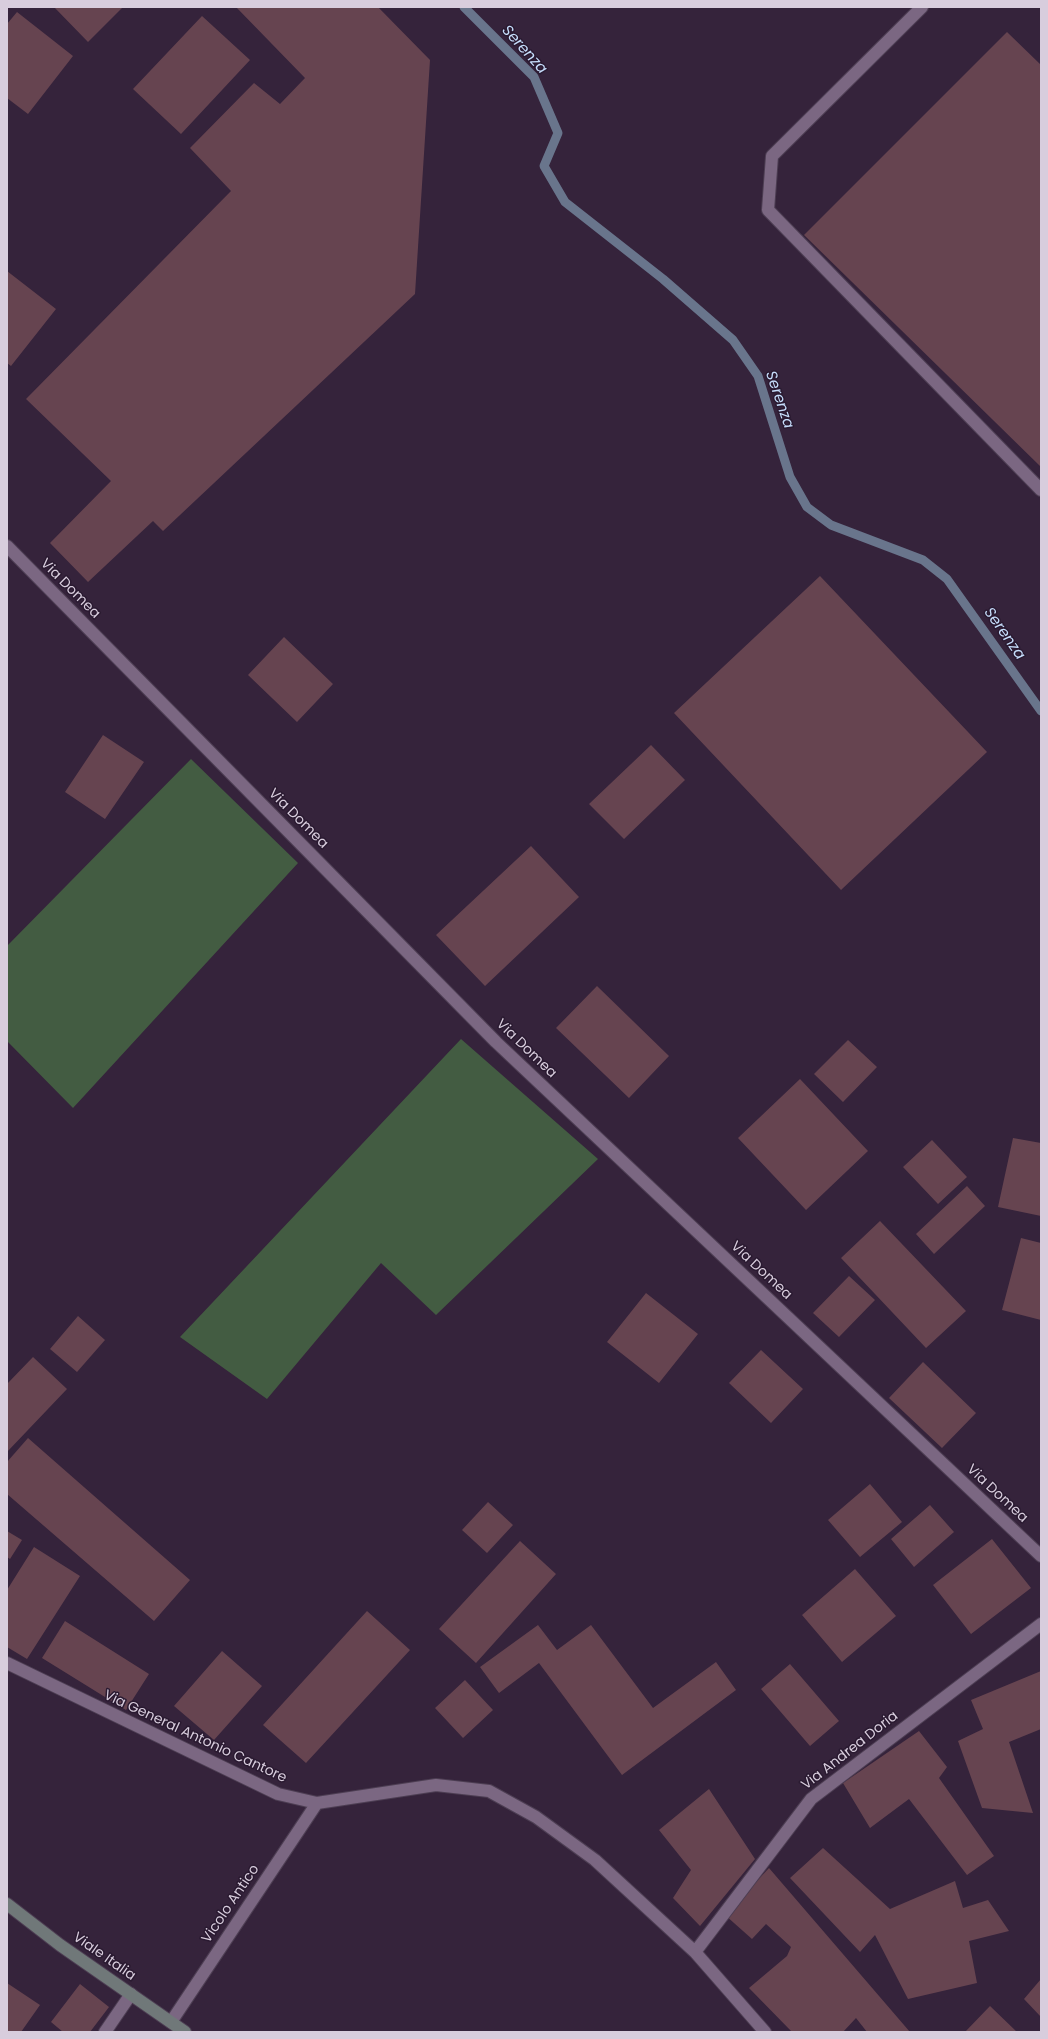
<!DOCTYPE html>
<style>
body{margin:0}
#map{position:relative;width:1048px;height:2039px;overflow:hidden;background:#35233b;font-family:Poppins,sans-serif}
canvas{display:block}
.frame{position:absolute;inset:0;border:8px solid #d8cddd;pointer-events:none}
</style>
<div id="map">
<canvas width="1048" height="2039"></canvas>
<div class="frame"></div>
</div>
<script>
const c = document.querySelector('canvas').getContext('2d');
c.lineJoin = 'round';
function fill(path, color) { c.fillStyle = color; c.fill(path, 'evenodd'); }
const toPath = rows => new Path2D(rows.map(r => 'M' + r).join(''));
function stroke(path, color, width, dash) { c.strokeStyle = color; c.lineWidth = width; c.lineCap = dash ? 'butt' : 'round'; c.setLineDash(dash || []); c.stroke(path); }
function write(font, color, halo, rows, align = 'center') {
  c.font = font + ' Poppins,sans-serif'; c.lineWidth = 3; c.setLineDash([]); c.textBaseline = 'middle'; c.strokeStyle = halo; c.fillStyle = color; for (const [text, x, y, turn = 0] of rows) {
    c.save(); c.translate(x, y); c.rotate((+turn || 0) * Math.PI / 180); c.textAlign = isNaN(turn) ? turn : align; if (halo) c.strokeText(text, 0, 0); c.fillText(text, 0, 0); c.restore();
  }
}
const forest = toPath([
 [191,759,298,863,73,1108,7,1041,7,946],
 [461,1039,598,1159,436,1315,381,1263,267,1399,180,1337]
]);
const stream = toPath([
 [464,7,534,77,558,133,544,166,565,202,663,279,733,340,758,376,790,477,807,507,831,525,923,560,947,579,1041,711]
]);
const building = toPath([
 [54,7,123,7,88,42],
 [236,7,378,7,430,60,415,294,163,531,153,521,88,582,50,543,111,481,26,399,231,191,190,148,254,83,280,104,305,78],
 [17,12,73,56,28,114,7,98,7,24],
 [202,16,250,60,181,134,133,89],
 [1007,32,1041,65,1041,467,804,235],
 [7,271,56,309,11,366,7,363],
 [820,576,987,752,841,890,674,713],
 [284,637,333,684,297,722,248,675],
 [103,735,144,762,105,819,65,792],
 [651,745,685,780,624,839,589,804],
 [531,846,579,897,485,986,436,935],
 [597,986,669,1056,629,1098,556,1028],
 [848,1040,877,1067,843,1102,814,1074],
 [800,1079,868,1151,806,1210,738,1138],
 [1013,1138,1041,1143,1041,1216,998,1207],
 [932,1140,967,1177,938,1204,903,1167],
 [967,1186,985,1206,934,1254,916,1234],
 [880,1221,966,1311,926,1348,841,1258],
 [1021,1238,1041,1243,1041,1320,1002,1310],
 [849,1276,875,1300,839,1337,813,1313],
 [646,1293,698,1334,659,1383,607,1342],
 [78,1316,105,1340,77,1372,50,1349],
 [761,1350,803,1389,771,1423,729,1383],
 [33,1357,67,1389,7,1452,7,1384],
 [923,1362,976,1413,942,1448,889,1398],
 [28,1438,190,1580,154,1621,7,1494,7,1462],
 [870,1484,902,1522,860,1557,828,1520],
 [488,1502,513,1525,487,1553,462,1530],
 [930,1505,954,1532,914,1567,891,1539],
 [7,1531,22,1540,10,1559,7,1557],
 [992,1539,1031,1588,971,1634,933,1585],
 [520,1541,556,1574,476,1663,439,1629],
 [34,1547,80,1576,27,1659,7,1647,7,1590],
 [855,1569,896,1616,842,1662,802,1615],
 [367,1611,410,1650,306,1763,263,1725],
 [65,1621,149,1674,126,1710,42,1658],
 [538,1625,557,1650,591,1625,653,1708,716,1662,736,1690,622,1775,539,1663,499,1693,480,1667],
 [222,1651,262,1686,214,1740,174,1706],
 [790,1664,839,1721,810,1746,761,1689],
 [1041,1671,1041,1729,1009,1742,1033,1813,982,1808,958,1741,983,1729,971,1700],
 [465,1680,493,1710,463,1738,435,1708],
 [919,1731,947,1767,939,1778,994,1856,967,1875,909,1799,870,1828,843,1783],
 [709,1789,755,1859,700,1926,673,1898,691,1870,659,1830],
 [823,1848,890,1909,955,1881,963,1908,988,1900,1009,1931,969,1941,977,1983,908,1999,875,1935,860,1952,790,1878],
 [769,1868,910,2032,867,2032,856,2018,843,2032,792,2032,749,1988,787,1956,791,1947,766,1924,752,1939,725,1915],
 [1041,1979,1041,2017,1024,1999],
 [7,1983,40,2005,21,2032,7,2032],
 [80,1984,109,2007,90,2032,63,2032,51,2022],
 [990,2006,1017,2032,965,2032]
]);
const lane = toPath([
 [922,7,772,156,768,210,1041,490]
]);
const street = toPath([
 [7,546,496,1042,1041,1556],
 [7,1663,278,1794,317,1803,436,1785,489,1791,536,1817,595,1860,695,1952,765,2032],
 [695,1952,811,1799,1041,1624],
 [171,2022,317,1803],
 [105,2032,131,1994]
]);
const secondary = toPath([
 [7,1904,60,1945,185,2032]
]);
const streetNames = [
 ["Via Domea",70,589,45],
 ["Via Domea",298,819,45],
 ["Via Domea",526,1049,44],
 ["Via Domea",761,1271,43],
 ["Via Domea",997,1494,43],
 ["Via General Antonio Cantore",195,1737,25],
 ["Via Andrea Doria",850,1751,-38],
 ["Vicolo Antico",231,1904,-56],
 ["Viale Italia",104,1957,35]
];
const waterNames = [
 ["Serenza",524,50,48],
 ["Serenza",779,400,71],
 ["Serenza",1004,634,55]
];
fill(forest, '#435c42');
stroke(stream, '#69758c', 9);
fill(building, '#664450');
stroke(lane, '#4d3e53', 14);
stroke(street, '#4d3e53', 14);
stroke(secondary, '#4d3e53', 14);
stroke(lane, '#7b6782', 12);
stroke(street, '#7b6782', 12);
stroke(secondary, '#707879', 12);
write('14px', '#d8cddd', '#2a1a31', streetNames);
write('italic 15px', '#c6ddfb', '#2a1a31', waterNames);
</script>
